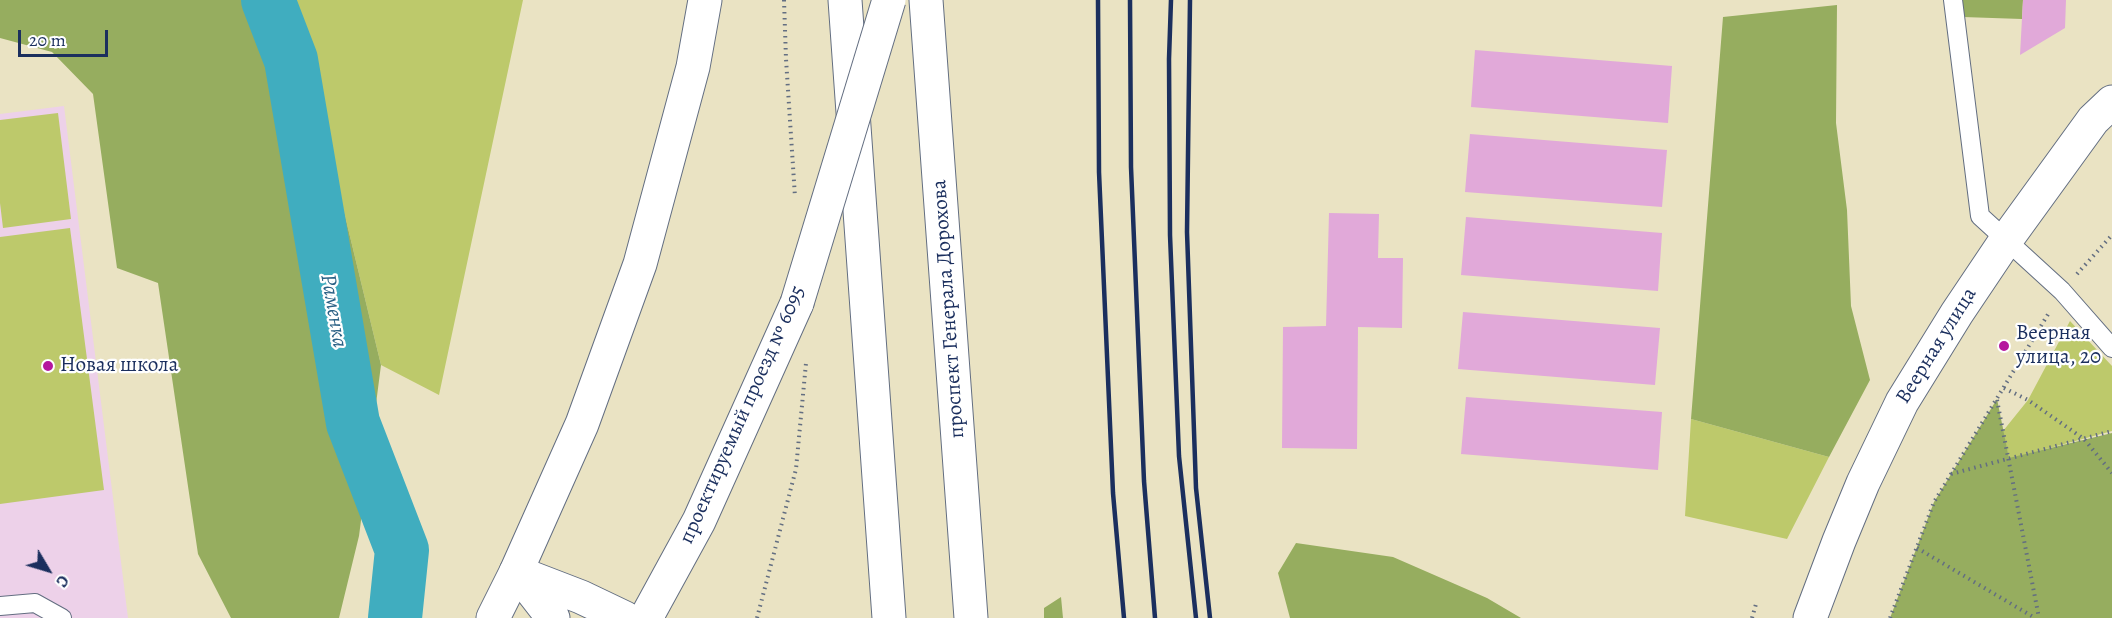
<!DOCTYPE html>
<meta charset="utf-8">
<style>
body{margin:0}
#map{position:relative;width:2112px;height:618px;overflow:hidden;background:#eae3c3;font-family:Alegreya,serif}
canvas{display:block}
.north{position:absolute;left:18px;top:540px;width:60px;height:60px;-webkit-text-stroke:4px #fff;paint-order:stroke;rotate:128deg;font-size:16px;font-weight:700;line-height:24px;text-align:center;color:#1b2f5e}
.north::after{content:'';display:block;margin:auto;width:21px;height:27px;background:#1b2f5e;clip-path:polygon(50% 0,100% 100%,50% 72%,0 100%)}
.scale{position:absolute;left:18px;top:30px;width:90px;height:27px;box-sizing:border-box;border:3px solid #1b2f5e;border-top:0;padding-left:8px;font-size:18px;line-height:21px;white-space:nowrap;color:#1b2f5e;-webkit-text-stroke:4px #fff;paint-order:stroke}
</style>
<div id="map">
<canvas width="2112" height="618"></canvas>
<div class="north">С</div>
<div class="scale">20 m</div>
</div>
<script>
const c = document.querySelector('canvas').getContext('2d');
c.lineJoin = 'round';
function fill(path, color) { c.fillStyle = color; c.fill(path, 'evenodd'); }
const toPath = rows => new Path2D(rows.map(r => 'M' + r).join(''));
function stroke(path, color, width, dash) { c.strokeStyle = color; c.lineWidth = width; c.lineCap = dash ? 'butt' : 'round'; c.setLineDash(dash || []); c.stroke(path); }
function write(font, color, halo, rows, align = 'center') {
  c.font = font + ' Alegreya,serif'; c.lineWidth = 4.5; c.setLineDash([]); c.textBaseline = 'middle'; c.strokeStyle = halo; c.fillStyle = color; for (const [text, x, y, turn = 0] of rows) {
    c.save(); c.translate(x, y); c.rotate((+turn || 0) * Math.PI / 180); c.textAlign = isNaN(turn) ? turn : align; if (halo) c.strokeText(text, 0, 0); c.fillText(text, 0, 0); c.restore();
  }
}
const built = toPath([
 [64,106,128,618,0,618,0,114]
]);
const green = toPath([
 [293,0,523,0,439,395,381,365],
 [58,113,71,219,3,228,0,203,0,120],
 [70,228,104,490,0,504,0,237],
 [2070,321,2112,366,2112,431,2009,459,2003,431,2028,400],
 [1691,419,1829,457,1787,539,1685,516]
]);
const forest = toPath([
 [0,0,293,0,381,365,359,536,339,618,231,618,198,554,158,283,117,268,93,94,52,52,0,38],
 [1963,0,2023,0,2022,19,1963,17],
 [1837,5,1836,123,1847,210,1851,306,1870,380,1829,457,1691,419,1723,17],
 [1997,399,2009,458,2112,433,2112,618,1890,618,1934,502],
 [1296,543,1393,557,1487,598,1521,618,1290,618,1278,573],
 [1061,597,1063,618,1044,618,1044,608]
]);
const river = toPath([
 [268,0,291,60,353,423,402,550,395,618]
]);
const building = toPath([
 [2023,0,2066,0,2065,28,2020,55],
 [1475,50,1672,66,1668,123,1471,107],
 [1470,134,1667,150,1662,207,1465,192],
 [1329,213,1379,214,1378,258,1403,258,1402,328,1358,327,1357,449,1282,448,1283,327,1326,326],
 [1466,217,1662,233,1658,291,1461,275],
 [1463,312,1660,328,1655,385,1458,369],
 [1466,397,1662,412,1658,470,1461,454]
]);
const path = toPath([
 [784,0,786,59,795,197],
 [2077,274,2112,235],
 [2004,388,2028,400,2084,439,2112,473],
 [1997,400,2039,618],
 [1951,474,2112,431],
 [1917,548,2035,618],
 [757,618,796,469,806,363],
 [1752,618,1756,604],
 [1890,618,1934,502,2050,311]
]);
const lane = toPath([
 [1953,0,1980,216,2062,291,2112,348],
 [0,606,35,603,62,618]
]);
const street = toPath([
 [516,572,581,597,625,618],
 [518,573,553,618],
 [1810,618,1839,541,1863,483,1902,402,1957,313,2006,240,2093,120,2112,102]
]);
const secondary = toPath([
 [845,0,889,618],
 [926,0,971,618],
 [493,618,516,572,582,424,640,264,693,67,705,0],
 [646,618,699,521,797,303]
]);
const rail = toPath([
 [1098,0,1099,172,1113,493,1124,618],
 [1130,0,1131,167,1144,481,1155,618],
 [1171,0,1169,59,1170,235,1179,456,1196,618],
 [1190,0,1187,232,1196,488,1210,618]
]);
const secondaryBridge = toPath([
 [797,303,889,0]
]);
const markers = [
 [2004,346,6,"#b5179e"],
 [48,366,6,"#b5179e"]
];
const streetNames = [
 ["проспект Генерала Дорохова",949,309,-94],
 ["Веерная улица",1937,346,-58],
 ["проектируемый проезд № 6095",743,415,-66]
];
const poiNames = [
 ["Веерная",2016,334],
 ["улица, 20",2016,358],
 ["Новая школа",60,366]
];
const waterNames = [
 ["Раменка",333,311,80]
];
fill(built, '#edd1e9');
fill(green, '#bdc96b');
fill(forest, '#96ad5f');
stroke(river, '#40adbf', 54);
fill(building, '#e1a9d9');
stroke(lane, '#636e81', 20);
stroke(street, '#636e81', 35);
stroke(secondary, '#636e81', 35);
stroke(path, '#636e81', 4, [1.5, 4.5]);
stroke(lane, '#fff', 18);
stroke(street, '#fff', 33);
stroke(secondary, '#fff', 33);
stroke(rail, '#1b2f5e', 4.5);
stroke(secondaryBridge, '#636e81', 35, []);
stroke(secondaryBridge, '#fff', 33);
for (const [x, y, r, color] of markers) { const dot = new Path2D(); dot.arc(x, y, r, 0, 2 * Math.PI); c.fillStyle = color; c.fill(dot); stroke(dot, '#fff', 2); }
write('21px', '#1b2f5e', '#fff', streetNames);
write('21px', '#1b2f5e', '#fff', poiNames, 'left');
write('italic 22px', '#2a6185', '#fff', waterNames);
</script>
